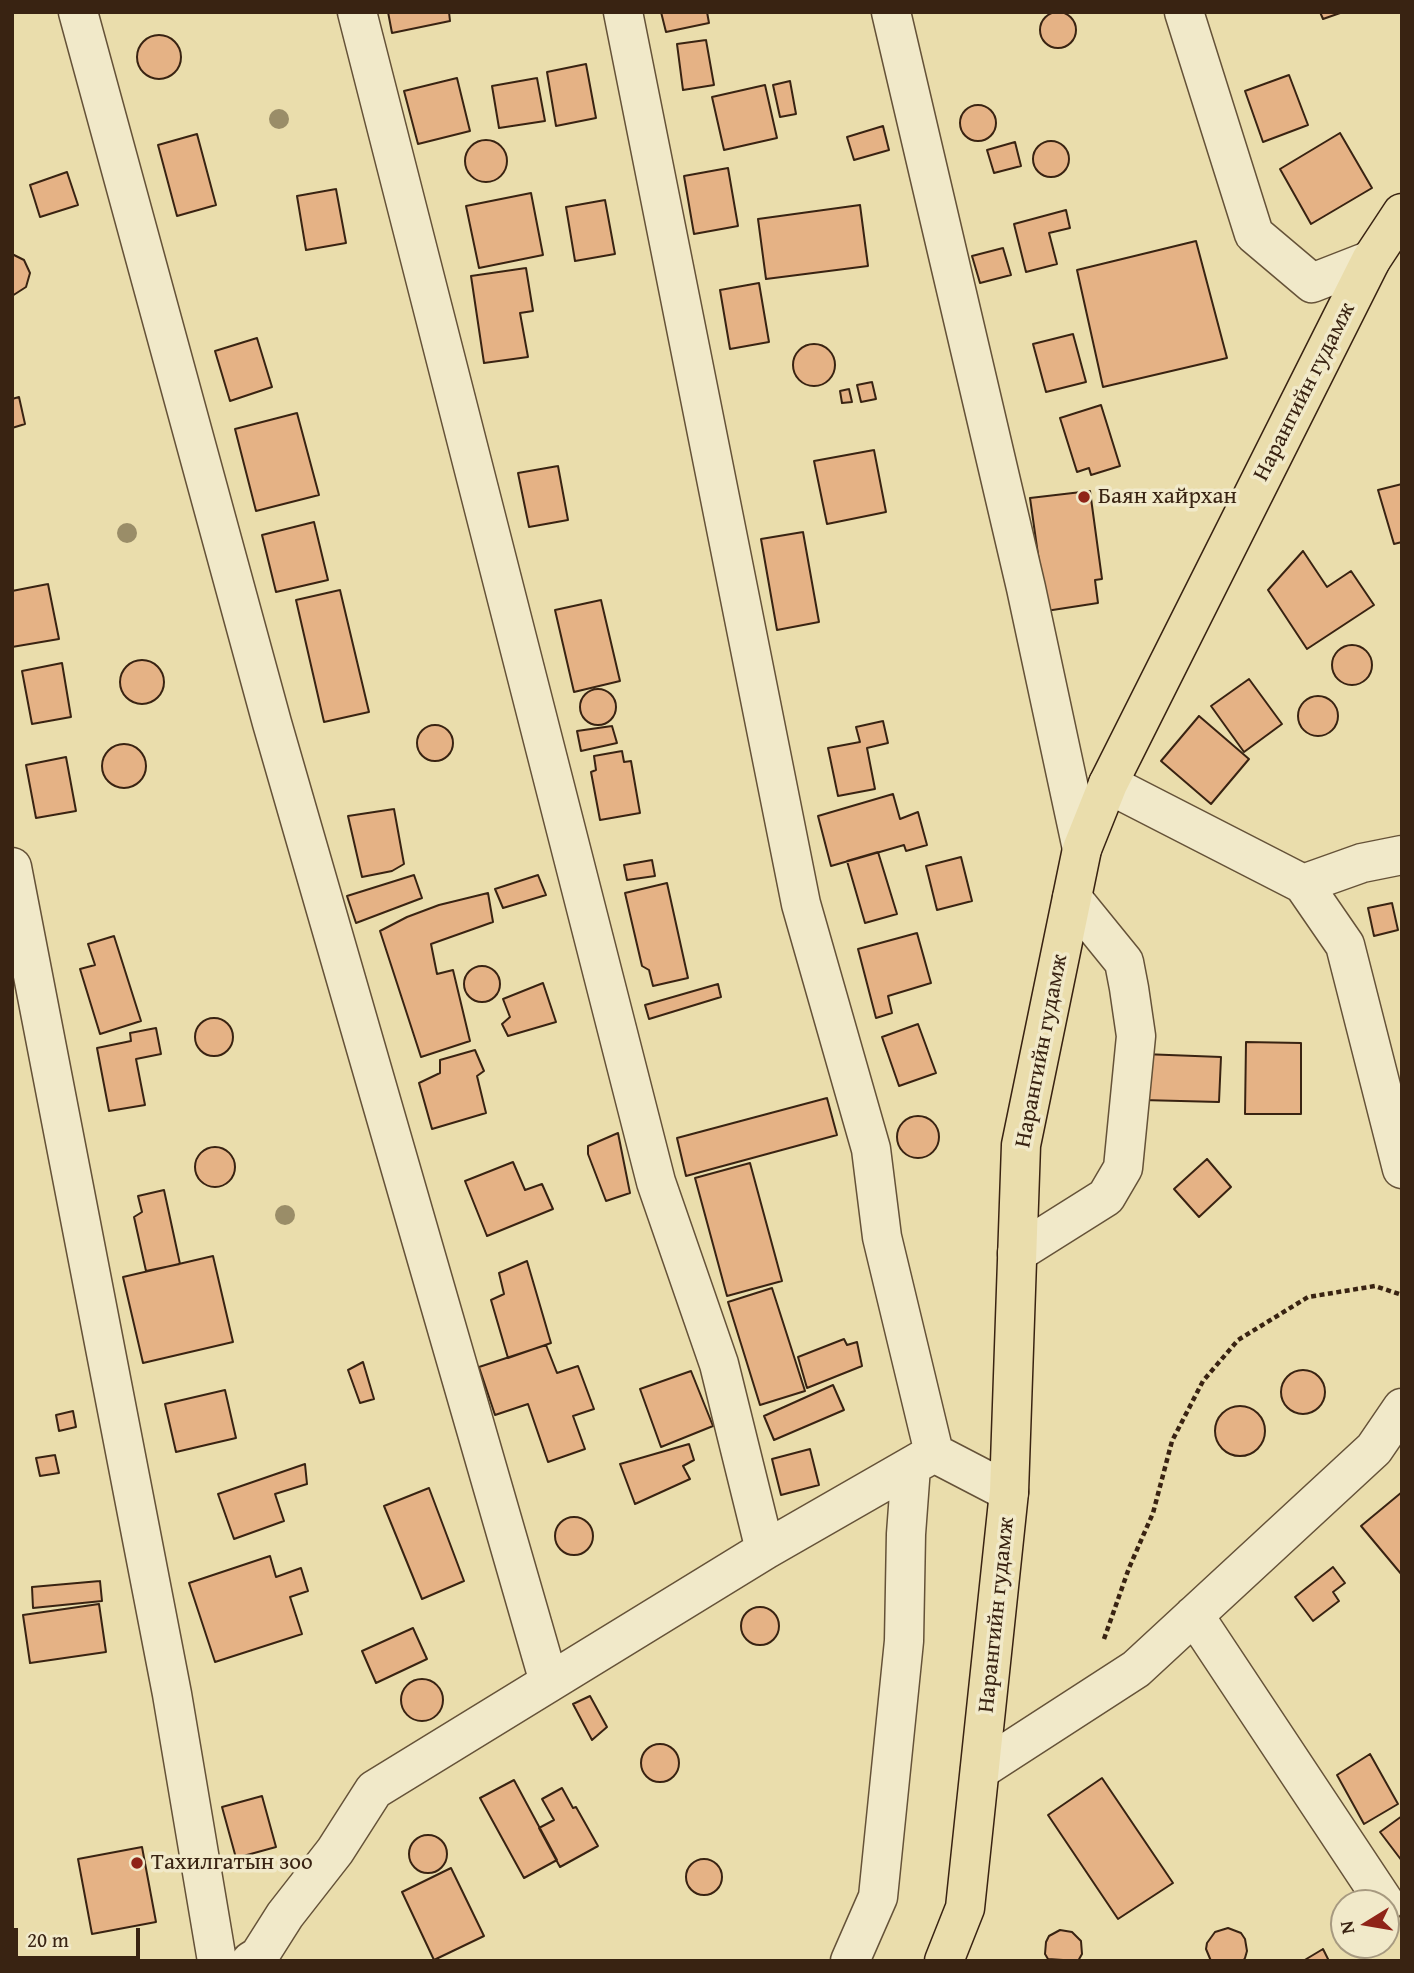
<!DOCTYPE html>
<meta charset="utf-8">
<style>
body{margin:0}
#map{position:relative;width:1414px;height:1973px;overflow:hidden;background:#eaddac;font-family:"Gentium Book Plus",serif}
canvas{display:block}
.frame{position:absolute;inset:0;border:14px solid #392312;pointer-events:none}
.north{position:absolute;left:1330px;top:1889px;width:70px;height:70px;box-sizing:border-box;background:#f1e9c9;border:2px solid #a79a80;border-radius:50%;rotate:259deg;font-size:19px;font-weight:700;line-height:28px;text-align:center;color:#392312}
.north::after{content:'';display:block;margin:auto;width:24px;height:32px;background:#8f2418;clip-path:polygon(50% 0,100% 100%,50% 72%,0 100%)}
.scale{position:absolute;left:14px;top:1928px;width:126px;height:32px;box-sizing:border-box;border:4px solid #392312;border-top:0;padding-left:9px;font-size:21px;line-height:24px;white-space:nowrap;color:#392312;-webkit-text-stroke:5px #f1e9c9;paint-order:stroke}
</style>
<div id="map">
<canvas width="1414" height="1973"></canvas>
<div class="frame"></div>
<div class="north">N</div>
<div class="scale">20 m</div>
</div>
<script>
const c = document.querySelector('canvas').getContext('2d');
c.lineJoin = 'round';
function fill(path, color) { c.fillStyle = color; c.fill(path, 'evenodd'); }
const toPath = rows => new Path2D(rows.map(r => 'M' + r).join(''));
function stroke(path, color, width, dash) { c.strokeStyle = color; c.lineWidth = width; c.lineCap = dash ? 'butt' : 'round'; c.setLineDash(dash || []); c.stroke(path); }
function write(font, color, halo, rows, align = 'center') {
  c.font = font + ' "Gentium Book Plus",serif'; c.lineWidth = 7; c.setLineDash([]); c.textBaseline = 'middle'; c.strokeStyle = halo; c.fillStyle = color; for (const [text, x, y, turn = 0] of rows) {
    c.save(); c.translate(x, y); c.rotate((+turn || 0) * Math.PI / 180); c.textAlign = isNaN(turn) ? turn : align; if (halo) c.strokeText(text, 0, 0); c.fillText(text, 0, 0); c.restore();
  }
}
const building = toPath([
 [388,12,449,12,450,21,392,33,388,12],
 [661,12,707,12,709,23,666,32,661,12],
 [1320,12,1343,12,1323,19,1320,12],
 '1040 30a18 18 0 1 1 36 0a18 18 0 1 1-36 0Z',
 '137 57a22 22 0 1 1 44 0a22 22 0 1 1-44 0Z',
 [706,40,714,85,683,90,677,44,706,40],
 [586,64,596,118,556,126,547,72,586,64],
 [1289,75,1308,125,1263,142,1245,91,1289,75],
 [457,78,470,131,418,144,404,91,457,78],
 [537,78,545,121,499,128,492,86,537,78],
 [790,81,796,114,780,117,773,85,790,81],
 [765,85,777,138,724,150,712,97,765,85],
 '960 123a18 18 0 1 1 36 0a18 18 0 1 1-36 0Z',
 [883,126,889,150,854,160,847,137,883,126],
 [1340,133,1372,188,1311,224,1280,169,1340,133],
 [197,134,216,205,177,216,158,145,197,134],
 '465 161a21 21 0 1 1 42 0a21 21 0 1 1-42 0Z',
 '1033 159a18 18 0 1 1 36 0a18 18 0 1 1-36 0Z',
 [1015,142,1021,166,994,173,987,150,1015,142],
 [728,168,738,226,694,234,684,176,728,168],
 [67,172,78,205,40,217,30,185,67,172],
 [336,189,346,243,306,250,297,196,336,189],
 [531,193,543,255,479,268,466,206,531,193],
 [605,200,615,254,575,261,566,207,605,200],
 [860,205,868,266,766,279,758,219,860,205],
 [1066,210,1070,228,1049,233,1057,264,1026,272,1014,224,1066,210],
 [1196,241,1227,358,1103,387,1077,270,1196,241],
 [1003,248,1011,275,980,283,972,256,1003,248],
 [12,254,24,260,30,273,26,287,12,296,12,254],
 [526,268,533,311,520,313,528,357,484,363,471,276,526,268],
 [759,283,769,342,730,349,720,290,759,283],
 [1073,334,1086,382,1046,392,1033,344,1073,334],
 [257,338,272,387,230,401,215,351,257,338],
 '793 365a21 21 0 1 1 42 0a21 21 0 1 1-42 0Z',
 [872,382,876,399,861,402,857,385,872,382],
 [849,389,852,402,842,403,840,391,849,389],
 [19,397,25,424,12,428,12,399,19,397],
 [1101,405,1120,466,1091,475,1089,468,1077,472,1060,418,1101,405],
 [297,413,319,495,256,511,235,429,297,413],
 [874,450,886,512,827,524,814,461,874,450],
 [558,466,568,520,529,527,518,473,558,466],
 [1402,484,1402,542,1394,544,1378,490,1402,484],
 [1090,491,1102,579,1095,580,1098,603,1046,611,1030,498,1090,491],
 [314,522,328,580,276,592,262,535,314,522],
 [803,532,819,622,777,630,761,539,803,532],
 [1303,551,1327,587,1351,571,1374,605,1307,649,1268,590,1303,551],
 [48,584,59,639,12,647,12,591,48,584],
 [340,590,369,712,324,722,296,600,340,590],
 [601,600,620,681,574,692,555,610,601,600],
 '1332 665a20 20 0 1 1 40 0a20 20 0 1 1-40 0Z',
 '120 682a22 22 0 1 1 44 0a22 22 0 1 1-44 0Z',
 [62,663,71,717,32,724,22,671,62,663],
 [1249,679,1282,724,1244,752,1211,706,1249,679],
 '580 707a18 18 0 1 1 36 0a18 18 0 1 1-36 0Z',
 '1298 716a20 20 0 1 1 40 0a20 20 0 1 1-40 0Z',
 [1199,716,1249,759,1211,804,1161,761,1199,716],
 [883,721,888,743,867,748,875,789,838,796,828,748,860,742,856,727,883,721],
 '417 743a18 18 0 1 1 36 0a18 18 0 1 1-36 0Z',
 [612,726,617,743,581,751,577,731,612,726],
 '102 766a22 22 0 1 1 44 0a22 22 0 1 1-44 0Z',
 [622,751,624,762,631,761,640,813,600,820,591,772,596,770,594,756,622,751],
 [66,757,76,811,36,818,26,765,66,757],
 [893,794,900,819,918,812,927,845,906,851,904,845,831,866,818,816,893,794],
 [394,809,404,864,392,871,362,877,348,816,394,809],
 [878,852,897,914,865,923,847,861,878,852],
 [961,857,972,901,937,910,926,866,961,857],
 [652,860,655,876,627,880,624,865,652,860],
 [414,875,422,898,356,923,347,896,414,875],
 [538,875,546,895,503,908,495,889,538,875],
 [667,883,688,978,653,986,649,970,642,966,625,893,667,883],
 [488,893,493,922,431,944,437,974,453,970,470,1041,421,1057,380,931,407,917,439,905,488,893],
 [1392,903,1398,930,1374,936,1368,908,1392,903],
 [917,933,931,983,888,996,892,1013,876,1018,858,949,917,933],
 [114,936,141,1021,100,1034,80,969,95,965,88,944,114,936],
 '464 984a18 18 0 1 1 36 0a18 18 0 1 1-36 0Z',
 [543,983,556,1022,508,1036,502,1024,510,1017,503,999,543,983],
 [718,984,721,997,649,1019,645,1005,718,984],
 '195 1037a19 19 0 1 1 38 0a19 19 0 1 1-38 0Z',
 [918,1024,936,1073,899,1086,882,1037,918,1024],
 [156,1028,161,1054,136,1059,145,1105,109,1111,97,1048,131,1041,130,1033,156,1028],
 [1246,1042,1301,1043,1301,1114,1245,1114,1246,1042],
 [475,1050,484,1071,477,1076,486,1113,432,1129,419,1083,440,1073,440,1060,475,1050],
 [1143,1054,1221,1057,1219,1102,1142,1100,1143,1054],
 [827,1098,837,1135,686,1176,677,1138,827,1098],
 '897 1137a21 21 0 1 1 42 0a21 21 0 1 1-42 0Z',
 [618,1133,630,1193,606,1201,588,1154,588,1146,618,1133],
 '195 1167a20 20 0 1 1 40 0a20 20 0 1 1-40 0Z',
 [1207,1159,1231,1187,1199,1217,1174,1189,1207,1159],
 [513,1162,525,1190,542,1184,553,1209,487,1236,465,1181,513,1162],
 [750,1163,782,1281,727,1296,695,1178,750,1163],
 [164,1190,180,1264,146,1271,134,1217,142,1212,138,1196,164,1190],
 [213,1256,233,1342,143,1363,123,1277,213,1256],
 [527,1261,551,1343,508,1358,491,1300,504,1294,499,1273,527,1261],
 [772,1288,805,1391,760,1405,728,1302,772,1288],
 [844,1339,847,1345,857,1342,862,1366,807,1388,798,1357,844,1339],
 [546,1345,557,1373,578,1366,594,1409,573,1416,585,1449,548,1462,528,1404,495,1415,479,1367,546,1345],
 [363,1362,374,1399,360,1403,348,1370,363,1362],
 '1281 1392a22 22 0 1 1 44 0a22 22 0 1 1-44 0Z',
 [691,1371,713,1426,661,1447,640,1389,691,1371],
 [833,1385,844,1410,774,1440,764,1416,833,1385],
 [225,1390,236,1438,176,1452,165,1404,225,1390],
 '1215 1431a25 25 0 1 1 50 0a25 25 0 1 1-50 0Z',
 [73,1411,76,1427,59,1431,56,1415,73,1411],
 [689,1444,694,1460,683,1466,690,1479,635,1504,620,1464,689,1444],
 [810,1449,819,1485,781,1495,772,1459,810,1449],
 [55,1455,59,1473,40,1476,36,1458,55,1455],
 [305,1464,307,1484,275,1494,284,1521,234,1539,218,1494,305,1464],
 [429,1488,464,1581,422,1599,384,1506,429,1488],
 [1402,1492,1402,1575,1361,1526,1402,1492],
 '555 1536a19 19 0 1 1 38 0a19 19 0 1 1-38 0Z',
 [270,1556,276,1577,301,1568,308,1591,290,1597,302,1634,215,1662,189,1583,270,1556],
 [1333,1567,1345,1583,1333,1592,1339,1601,1313,1621,1295,1597,1333,1567],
 [100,1581,102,1601,33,1608,32,1587,100,1581],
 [99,1604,106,1652,30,1663,23,1615,99,1604],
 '741 1626a19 19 0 1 1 38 0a19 19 0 1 1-38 0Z',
 [413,1628,427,1659,376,1683,362,1651,413,1628],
 '401 1700a21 21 0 1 1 42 0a21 21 0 1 1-42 0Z',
 [590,1696,607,1727,592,1740,573,1704,590,1696],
 '641 1763a19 19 0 1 1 38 0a19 19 0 1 1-38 0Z',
 [1370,1754,1398,1804,1364,1824,1337,1775,1370,1754],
 [1102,1778,1173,1883,1118,1919,1048,1815,1102,1778],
 [514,1780,557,1860,524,1878,480,1798,514,1780],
 [562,1788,573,1808,576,1807,598,1846,560,1867,539,1828,554,1820,542,1799,562,1788],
 [262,1796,276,1847,236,1858,222,1807,262,1796],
 [1402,1816,1402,1861,1380,1832,1402,1816],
 '409 1854a19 19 0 1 1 38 0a19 19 0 1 1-38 0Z',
 [142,1847,156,1922,92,1934,78,1859,142,1847],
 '686 1877a18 18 0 1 1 36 0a18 18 0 1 1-36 0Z',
 [451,1868,484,1936,434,1960,402,1892,451,1868],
 [1228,1928,1241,1933,1245,1939,1247,1951,1245,1958,1243,1961,1211,1961,1206,1949,1207,1943,1215,1932,1228,1928],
 [1060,1930,1072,1932,1081,1941,1082,1954,1078,1961,1048,1959,1045,1954,1046,1942,1049,1936,1060,1930],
 [1323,1949,1329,1961,1303,1961,1323,1949]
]);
const path = toPath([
 [1104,1639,1129,1568,1153,1513,1172,1441,1203,1381,1238,1340,1308,1297,1375,1286,1402,1295]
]);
const minor = toPath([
 [78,12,272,723,549,1682],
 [357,12,656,1182,719,1364,765,1550],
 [623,12,801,904,871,1149,882,1237,934,1453],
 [891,12,1026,588,1082,849],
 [1184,12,1254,234,1312,283,1371,260],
 [1108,784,1303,884,1345,945,1402,1169],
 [12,867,172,1694,217,1961],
 [1303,884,1362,863,1402,855],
 [1017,1253,1106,1197,1123,1168,1136,1036,1129,988,1124,962,1072,898],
 [1194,1615,1385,1903],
 [980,1770,1136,1669,1374,1449,1402,1408],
 [251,1961,259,1956,285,1915,335,1851,374,1790,765,1550,934,1453,1009,1492],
 [850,1961,878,1897,904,1641,906,1534,911,1467]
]);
const major = toPath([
 [944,1961,965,1908,1009,1492,1021,1145,1082,849,1108,784,1371,260,1402,213]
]);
const trees = [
 [279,119],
 [127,533],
 [285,1215]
];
const markers = [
 [1084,497,7,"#8f2418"],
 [137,1863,7,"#8f2418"]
];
const streetNames = [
 ["Нарангийн гудамж",1305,392,-63],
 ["Нарангийн гудамж",1042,1051,-79],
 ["Нарангийн гудамж",997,1615,-84]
];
const poiNames = [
 ["Баян хайрхан",1098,497],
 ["Тахилгатын зоо",151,1863]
];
fill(building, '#e5b285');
stroke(building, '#392312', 2);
stroke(minor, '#655238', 41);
stroke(major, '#392312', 41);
stroke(path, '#392312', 4.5, [5, 3.5]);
stroke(minor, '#f1e9c9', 38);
stroke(major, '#eaddac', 38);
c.fillStyle = '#9a8d68';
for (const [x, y] of trees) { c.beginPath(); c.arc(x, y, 10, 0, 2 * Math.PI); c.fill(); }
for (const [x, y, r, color] of markers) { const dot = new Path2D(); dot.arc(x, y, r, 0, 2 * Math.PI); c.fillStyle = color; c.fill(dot); stroke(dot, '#f1e9c9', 2.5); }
write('23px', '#392312', '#f1e9c9', streetNames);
write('23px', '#392312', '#f1e9c9', poiNames, 'left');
</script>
